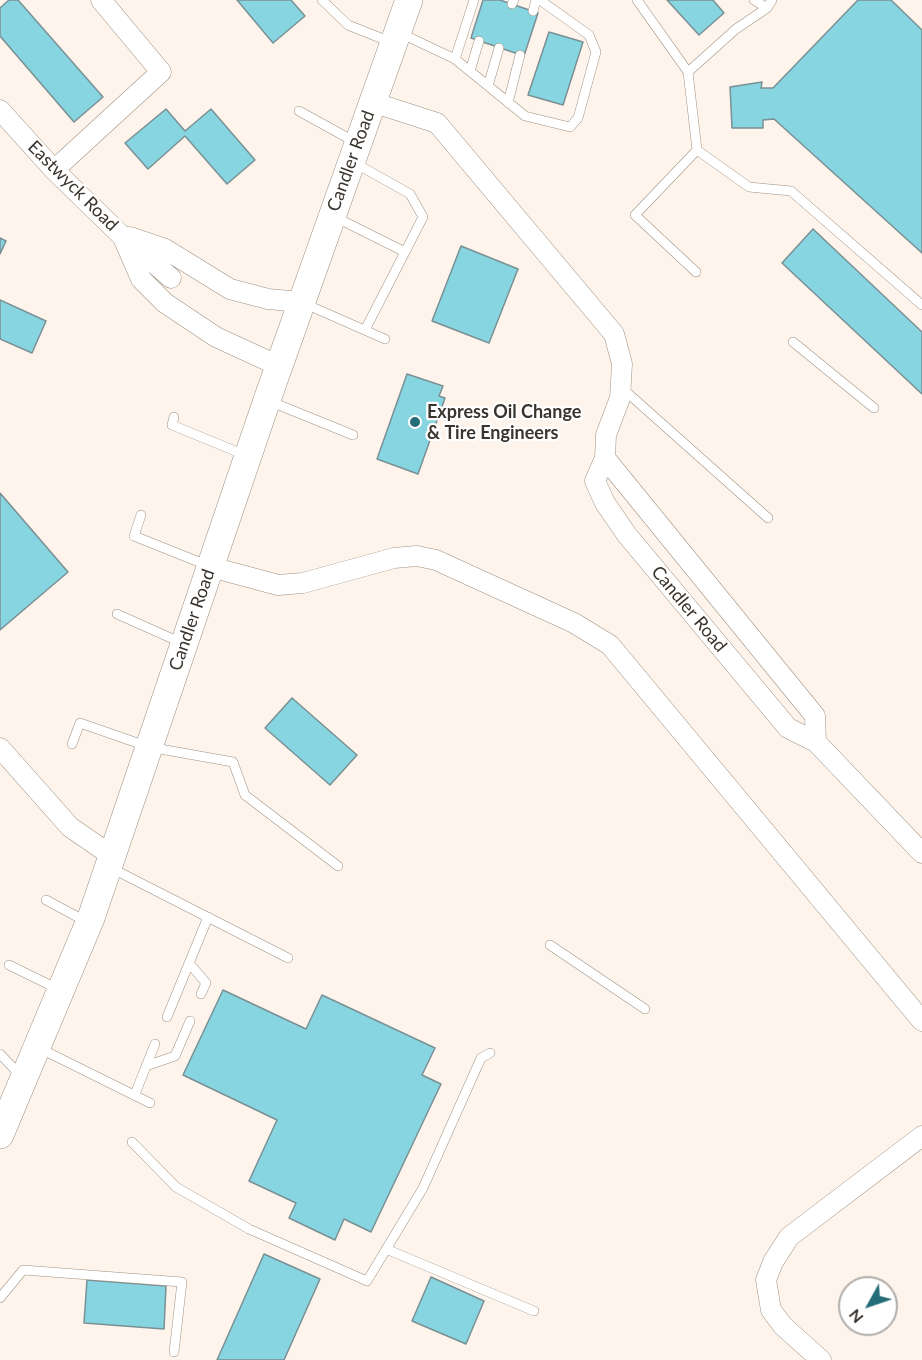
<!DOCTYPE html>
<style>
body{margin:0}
#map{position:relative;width:922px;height:1360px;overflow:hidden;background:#fef4eb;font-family:Lato,sans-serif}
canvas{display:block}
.north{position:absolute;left:838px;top:1276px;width:60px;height:60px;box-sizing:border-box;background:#fff;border:2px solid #b0aeab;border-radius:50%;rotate:230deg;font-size:16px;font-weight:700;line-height:24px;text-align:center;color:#3a342e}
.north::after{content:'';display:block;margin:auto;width:21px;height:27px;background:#256e79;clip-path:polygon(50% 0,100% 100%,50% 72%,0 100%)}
</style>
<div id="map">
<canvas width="922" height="1360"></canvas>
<div class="north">N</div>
</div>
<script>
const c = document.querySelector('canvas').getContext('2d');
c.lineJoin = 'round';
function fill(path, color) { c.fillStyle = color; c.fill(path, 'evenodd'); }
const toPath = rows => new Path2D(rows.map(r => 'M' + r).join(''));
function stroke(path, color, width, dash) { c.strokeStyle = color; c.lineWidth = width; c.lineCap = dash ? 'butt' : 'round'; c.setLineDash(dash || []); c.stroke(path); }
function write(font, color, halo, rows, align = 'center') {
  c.font = font + ' Lato,sans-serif'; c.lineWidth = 4.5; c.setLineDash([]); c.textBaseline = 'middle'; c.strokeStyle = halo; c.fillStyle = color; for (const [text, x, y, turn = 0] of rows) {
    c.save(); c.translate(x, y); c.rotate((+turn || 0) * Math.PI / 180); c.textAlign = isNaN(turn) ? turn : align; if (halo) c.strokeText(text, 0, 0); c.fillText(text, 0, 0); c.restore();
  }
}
const building = toPath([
 [9,0,18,0,103,97,74,122,0,36,0,8,9,0],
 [237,0,291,0,305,16,273,43,237,0],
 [483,0,500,0,538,13,524,56,471,38,483,0],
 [667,0,713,0,724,13,699,35,667,0],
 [858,0,891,0,922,30,922,253,774,119,763,120,763,128,732,128,730,87,762,82,761,88,773,88,858,0],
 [549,32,583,42,563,105,528,95,549,32],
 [166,109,185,131,211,109,255,160,227,184,185,136,148,169,125,143,166,109],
 [813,229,922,332,922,394,782,263,813,229],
 [0,238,6,241,0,254,0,238],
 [461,246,518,269,489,343,432,321,461,246],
 [0,300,46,321,32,353,0,339,0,300],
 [407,374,443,386,439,396,445,398,418,474,377,459,407,374],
 [0,493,68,572,0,630,0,493],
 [292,698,357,755,330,785,265,728,292,698],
 [223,990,306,1029,322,995,435,1048,422,1075,441,1084,371,1232,344,1219,335,1240,289,1218,296,1203,249,1181,277,1120,183,1075,223,990],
 [264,1254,320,1279,284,1360,217,1360,264,1254],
 [431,1277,484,1301,466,1344,412,1321,431,1277],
 [87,1280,166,1286,164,1329,84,1323,87,1280]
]);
const lane = toPath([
 [322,0,348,25,393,43],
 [637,0,688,72,736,29,767,8,772,0],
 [754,0,767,8],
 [512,4,514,0],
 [533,11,536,0],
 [400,33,455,59,525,116,570,127,578,118,596,52,589,35,540,0],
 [455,59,474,0],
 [470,71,479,41],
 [688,72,697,150,749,187,791,191,922,305],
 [488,86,499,48],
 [508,103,520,55],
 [299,111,357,143],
 [353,162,410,194,423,217,366,328],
 [335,217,405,252],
 [696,272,635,215,697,150],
 [303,303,385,339],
 [793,342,874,408],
 [622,388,768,518],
 [269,401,353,435],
 [174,417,172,425,245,455],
 [141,515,134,536,209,566],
 [117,614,182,643],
 [72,744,80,723,149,747,233,762,245,795,338,866],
 [111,868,288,958],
 [46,900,87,922],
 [550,945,645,1009],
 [189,963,206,983,201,994],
 [9,965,58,989],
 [167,1017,208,917],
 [39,1048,150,1103],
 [0,1054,22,1077],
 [146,1066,175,1056,190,1021],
 [135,1094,155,1044],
 [132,1142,176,1187,249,1229,367,1281,423,1188,481,1058,490,1053],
 [386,1249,534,1311],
 [0,1298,23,1270,182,1282,174,1352]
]);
const street = toPath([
 [372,102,437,123,614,334,622,364,620,398,606,435,605,458,595,481,605,503,627,535,788,728,816,742,922,853],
 [0,110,54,170,121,235,171,278],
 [54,170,161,72,101,0],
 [130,237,165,249,230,289,268,299,301,302],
 [124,240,141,279,165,303,216,337,279,366],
 [605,458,815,716,816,742],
 [211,567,278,585,303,583,394,558,417,556,436,560,574,623,610,645,922,1021],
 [0,748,70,827,112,856],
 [821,1360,783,1326,771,1310,766,1280,773,1262,789,1237,922,1136]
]);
const secondary = toPath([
 [0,1135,91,918,267,400,409,0]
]);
const markers = [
 [415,422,6,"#256e79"]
];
const streetNames = [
 ["Candler Road",351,161,-70],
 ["Eastwyck Road",73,186,45],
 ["Candler Road",689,609,50],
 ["Candler Road",192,620,-71]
];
const poiNames = [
 ["Express Oil Change",427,412],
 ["& Tire Engineers",427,433]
];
fill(building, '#88d5e2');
stroke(building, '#799094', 1.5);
stroke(lane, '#9f9082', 10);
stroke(street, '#9f9082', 21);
stroke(secondary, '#9f9082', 28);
stroke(lane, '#fff', 9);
stroke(street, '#fff', 20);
stroke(secondary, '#fff', 27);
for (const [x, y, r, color] of markers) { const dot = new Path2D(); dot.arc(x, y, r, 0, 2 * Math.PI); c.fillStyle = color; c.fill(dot); stroke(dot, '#fff', 2); }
write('18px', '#3a342e', '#fff', streetNames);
write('bold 18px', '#3a342e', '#fff', poiNames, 'left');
</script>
